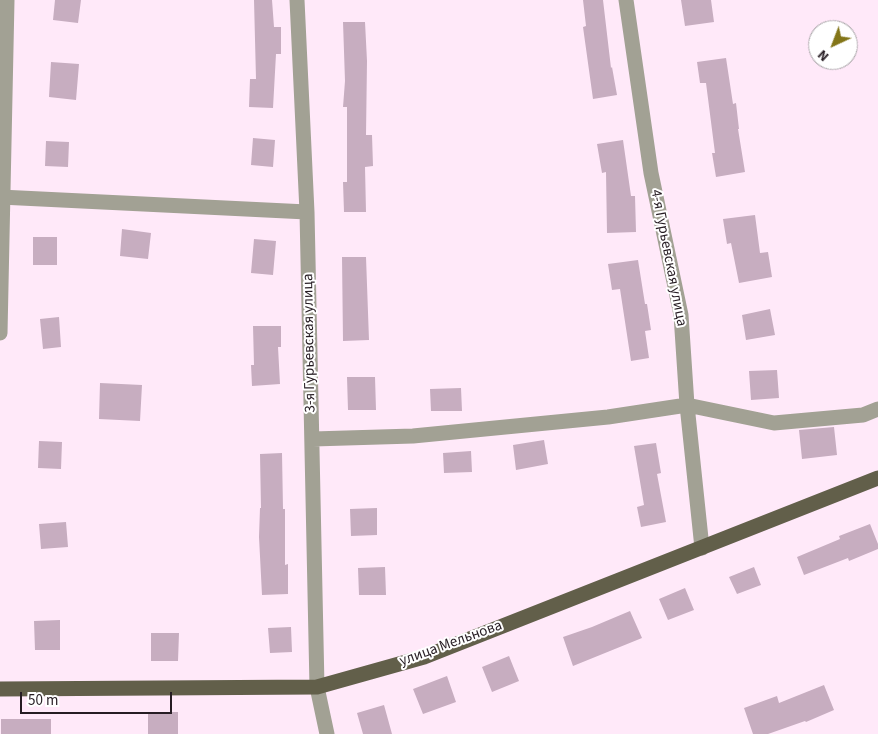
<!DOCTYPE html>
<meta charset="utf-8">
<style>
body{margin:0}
#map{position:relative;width:878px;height:734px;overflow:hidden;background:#ffe9f9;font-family:"Source Sans 3",sans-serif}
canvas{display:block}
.north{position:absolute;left:808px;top:20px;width:50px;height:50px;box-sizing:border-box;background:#fff;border:1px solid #a8a4a7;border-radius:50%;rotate:223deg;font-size:14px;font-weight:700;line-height:20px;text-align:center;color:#261c23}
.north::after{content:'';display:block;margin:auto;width:18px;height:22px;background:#837518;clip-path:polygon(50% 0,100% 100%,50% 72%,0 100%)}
.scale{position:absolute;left:20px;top:692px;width:152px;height:22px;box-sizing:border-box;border:2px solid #261c23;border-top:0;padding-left:6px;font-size:15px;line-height:18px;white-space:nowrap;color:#261c23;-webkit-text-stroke:4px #fff;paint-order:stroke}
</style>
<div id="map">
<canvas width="878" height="734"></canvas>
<div class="north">N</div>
<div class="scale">50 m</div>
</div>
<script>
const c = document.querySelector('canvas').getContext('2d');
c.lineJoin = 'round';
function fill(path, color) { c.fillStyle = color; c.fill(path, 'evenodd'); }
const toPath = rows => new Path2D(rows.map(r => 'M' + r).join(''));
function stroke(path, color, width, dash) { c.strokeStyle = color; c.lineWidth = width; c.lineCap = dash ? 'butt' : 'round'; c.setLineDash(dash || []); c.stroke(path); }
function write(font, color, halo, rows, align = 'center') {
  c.font = font + ' "Source Sans 3",sans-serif'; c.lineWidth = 4; c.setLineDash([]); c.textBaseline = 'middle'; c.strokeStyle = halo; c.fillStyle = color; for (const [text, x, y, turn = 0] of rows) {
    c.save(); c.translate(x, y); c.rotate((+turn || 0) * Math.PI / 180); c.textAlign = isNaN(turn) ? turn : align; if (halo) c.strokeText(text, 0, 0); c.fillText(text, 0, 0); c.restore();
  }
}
const building = toPath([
 [55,0,81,0,78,23,53,20],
 [254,0,272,0,274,27,281,27,281,54,276,54,273,108,249,107,250,79,256,79],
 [583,0,603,0,611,68,612,67,617,95,593,99,583,27,586,26],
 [681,0,711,0,714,22,685,26],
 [343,22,365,22,367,61,366,135,372,135,373,166,365,167,366,212,344,212,343,182,347,182,347,107,343,107,345,81],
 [726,58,733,104,736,103,739,129,738,129,745,172,716,177,712,153,715,153,706,83,700,83,697,62],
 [51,62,79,64,76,100,49,97],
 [253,138,275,140,273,167,251,165],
 [623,140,631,196,635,196,636,232,607,233,606,172,602,173,597,144],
 [46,141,69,142,68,167,45,166],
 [755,215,760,253,768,252,772,277,739,283,731,243,727,244,723,219],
 [122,229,151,233,148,259,120,256],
 [33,237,57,237,57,265,33,265],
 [254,239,276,241,273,275,251,273],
 [342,257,366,257,369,340,343,341],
 [638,260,645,304,647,304,651,330,645,331,649,358,631,361,620,289,612,290,608,264],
 [770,309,775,335,746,340,742,315],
 [59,317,61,347,43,349,40,319],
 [253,326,281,326,281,347,278,347,280,384,252,386,251,365,254,365],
 [777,370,779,398,751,400,749,371],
 [347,377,375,377,376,410,348,410],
 [100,383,142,385,140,421,99,419],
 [461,388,462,411,431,411,430,389],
 [834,427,837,455,802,459,799,430],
 [544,440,548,464,516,470,513,445],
 [39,441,62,442,61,469,38,468],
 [656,443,661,473,657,474,666,522,641,527,637,507,644,505,634,446],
 [471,451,472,472,444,473,443,453],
 [282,453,283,509,285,509,285,565,288,564,288,594,262,595,259,537,260,508,261,508,260,454],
 [377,508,377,535,351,536,350,509],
 [66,522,68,547,41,549,39,524],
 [870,524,878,544,878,549,849,561,848,558,804,575,797,557,840,539,839,536],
 [385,567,386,595,359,595,358,568],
 [754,567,761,585,737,594,729,577],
 [685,588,694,610,668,620,659,599],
 [630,611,642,638,573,666,563,637,592,627],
 [60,620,60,650,35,650,34,621],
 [291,627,292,652,270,653,268,628],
 [151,633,179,633,178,661,151,661],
 [509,656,519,681,492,692,482,667],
 [447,676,456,702,423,714,413,689],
 [824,685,834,710,806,722,805,721,768,734,753,734,744,708,777,696,779,703],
 [384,705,392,734,363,734,357,713],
 [148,712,178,712,178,734,148,734],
 [1,719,51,719,51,734,1,734]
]);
const minor = toPath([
 [297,0,307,212,317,687,327,734],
 [626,0,651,173,681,315,687,405,702,548],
 [0,197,307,212],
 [0,333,7,0],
 [313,439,413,436,608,417,687,405,774,423,863,415,878,409]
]);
const major = toPath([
 [0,689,317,687,424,657,878,478]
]);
const streetNames = [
 ["4-я Гурьевская улица",668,258,79],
 ["3-я Гурьевская улица",310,343,-91],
 ["улица Мельнова",451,644,-20]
];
fill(building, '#c7adc0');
stroke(minor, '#a2a194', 15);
stroke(major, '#625f4a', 15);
write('15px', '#261c23', '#fff', streetNames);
</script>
